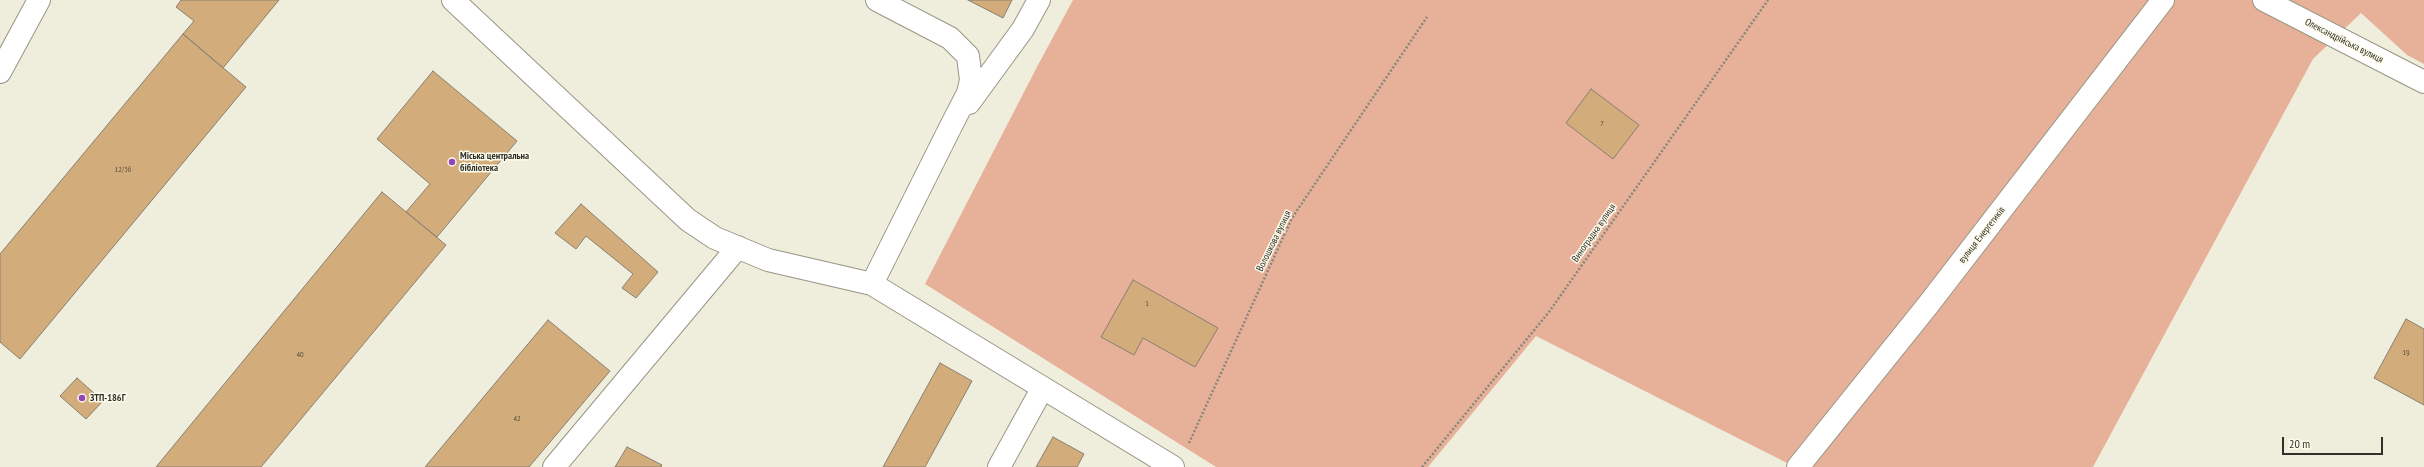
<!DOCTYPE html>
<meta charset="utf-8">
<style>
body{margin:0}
#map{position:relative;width:2424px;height:467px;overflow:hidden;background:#efeedd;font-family:"PT Sans Narrow",sans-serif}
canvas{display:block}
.scale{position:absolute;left:2282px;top:437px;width:101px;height:18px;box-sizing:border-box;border:2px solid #303029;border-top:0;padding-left:5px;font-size:12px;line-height:14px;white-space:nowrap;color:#303029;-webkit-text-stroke:3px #fdfbea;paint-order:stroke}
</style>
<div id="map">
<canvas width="2424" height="467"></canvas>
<div class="scale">20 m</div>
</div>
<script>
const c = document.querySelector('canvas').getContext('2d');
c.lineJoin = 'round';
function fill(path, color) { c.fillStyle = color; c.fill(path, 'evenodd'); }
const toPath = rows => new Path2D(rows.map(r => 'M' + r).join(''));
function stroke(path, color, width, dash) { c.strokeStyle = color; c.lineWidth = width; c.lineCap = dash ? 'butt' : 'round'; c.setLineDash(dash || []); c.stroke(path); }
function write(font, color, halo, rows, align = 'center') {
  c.font = font + ' "PT Sans Narrow",sans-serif'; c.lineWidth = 3; c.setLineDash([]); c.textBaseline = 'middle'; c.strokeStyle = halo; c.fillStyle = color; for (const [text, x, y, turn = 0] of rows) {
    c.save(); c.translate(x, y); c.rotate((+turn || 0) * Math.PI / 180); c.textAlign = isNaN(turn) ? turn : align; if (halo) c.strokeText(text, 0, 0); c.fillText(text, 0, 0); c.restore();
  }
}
const green = toPath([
 [1073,0,2424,0,2424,64,2407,55,2361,13,2313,59,2093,467,1795,467,1536,336,1428,467,1216,467,925,284,1038,65]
]);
const building = toPath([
 [181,0,279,0,223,68,183,34,194,21,176,7,181,0],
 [968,0,1012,0,1003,18,968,0],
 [183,34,246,87,20,359,0,342,0,254,183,34],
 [433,71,517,141,437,237,406,212,430,184,377,139,433,71],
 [1591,89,1639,125,1613,159,1566,123,1591,89],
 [382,192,446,245,261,467,156,467,382,192],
 [581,204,658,272,636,298,622,288,633,274,586,236,576,249,555,233,581,204],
 [1133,280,1218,328,1195,367,1143,338,1134,355,1101,337,1133,280],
 [2406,319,2424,329,2424,405,2374,378,2406,319],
 [548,320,610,371,529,467,425,467,548,320],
 [940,363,972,381,925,467,883,467,940,363],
 [77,378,103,401,86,419,60,396,77,378],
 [1053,437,1084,454,1077,467,1036,467,1053,437],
 [627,447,662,465,661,467,615,467,627,447]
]);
const path = toPath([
 [1189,443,1292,218,1427,17],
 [1422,467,1549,312,1768,0]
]);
const minor = toPath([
 [453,0,688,220,715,238,768,260,872,284,1173,467],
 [2264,0,2424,82],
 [0,72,39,0],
 [969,103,1023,29,1039,0],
 [872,284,951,126,968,93,971,80,968,56,950,38,877,0],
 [554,467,738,247],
 [999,467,1042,389],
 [1798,467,1928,305,2163,0]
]);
const markers = [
 [452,162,4,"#9144b5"],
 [82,398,4,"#9144b5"]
];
const numberNames = [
 ["7",1602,124],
 ["12/36",123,170],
 ["1",1147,304],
 ["19",2406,353],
 ["40",300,355],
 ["42",517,419]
];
const streetNames = [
 ["Олександрійська вулиця",2344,41,27],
 ["Виноградна вулиця",1594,233,-55],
 ["вулиця Енергетиків",1982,235,-52],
 ["Волошкова вулиця",1274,241,-64]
];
const poiNames = [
 ["Міська центральна",460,156],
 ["бібліотека",460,168],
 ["ЗТП-186Г",90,398]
];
fill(green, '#e7b099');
fill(building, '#d2ac7a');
stroke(building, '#897f71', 1);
stroke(minor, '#979686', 24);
stroke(path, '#87877b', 2.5, [2, 2]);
stroke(minor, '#fff', 22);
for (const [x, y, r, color] of markers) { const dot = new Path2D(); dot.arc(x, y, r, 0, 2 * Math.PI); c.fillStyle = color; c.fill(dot); stroke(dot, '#fdfbea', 1.5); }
write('8px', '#584f3d', null, numberNames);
write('10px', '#303029', '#fdfbea', streetNames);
write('bold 10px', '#303029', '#fdfbea', poiNames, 'left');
</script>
